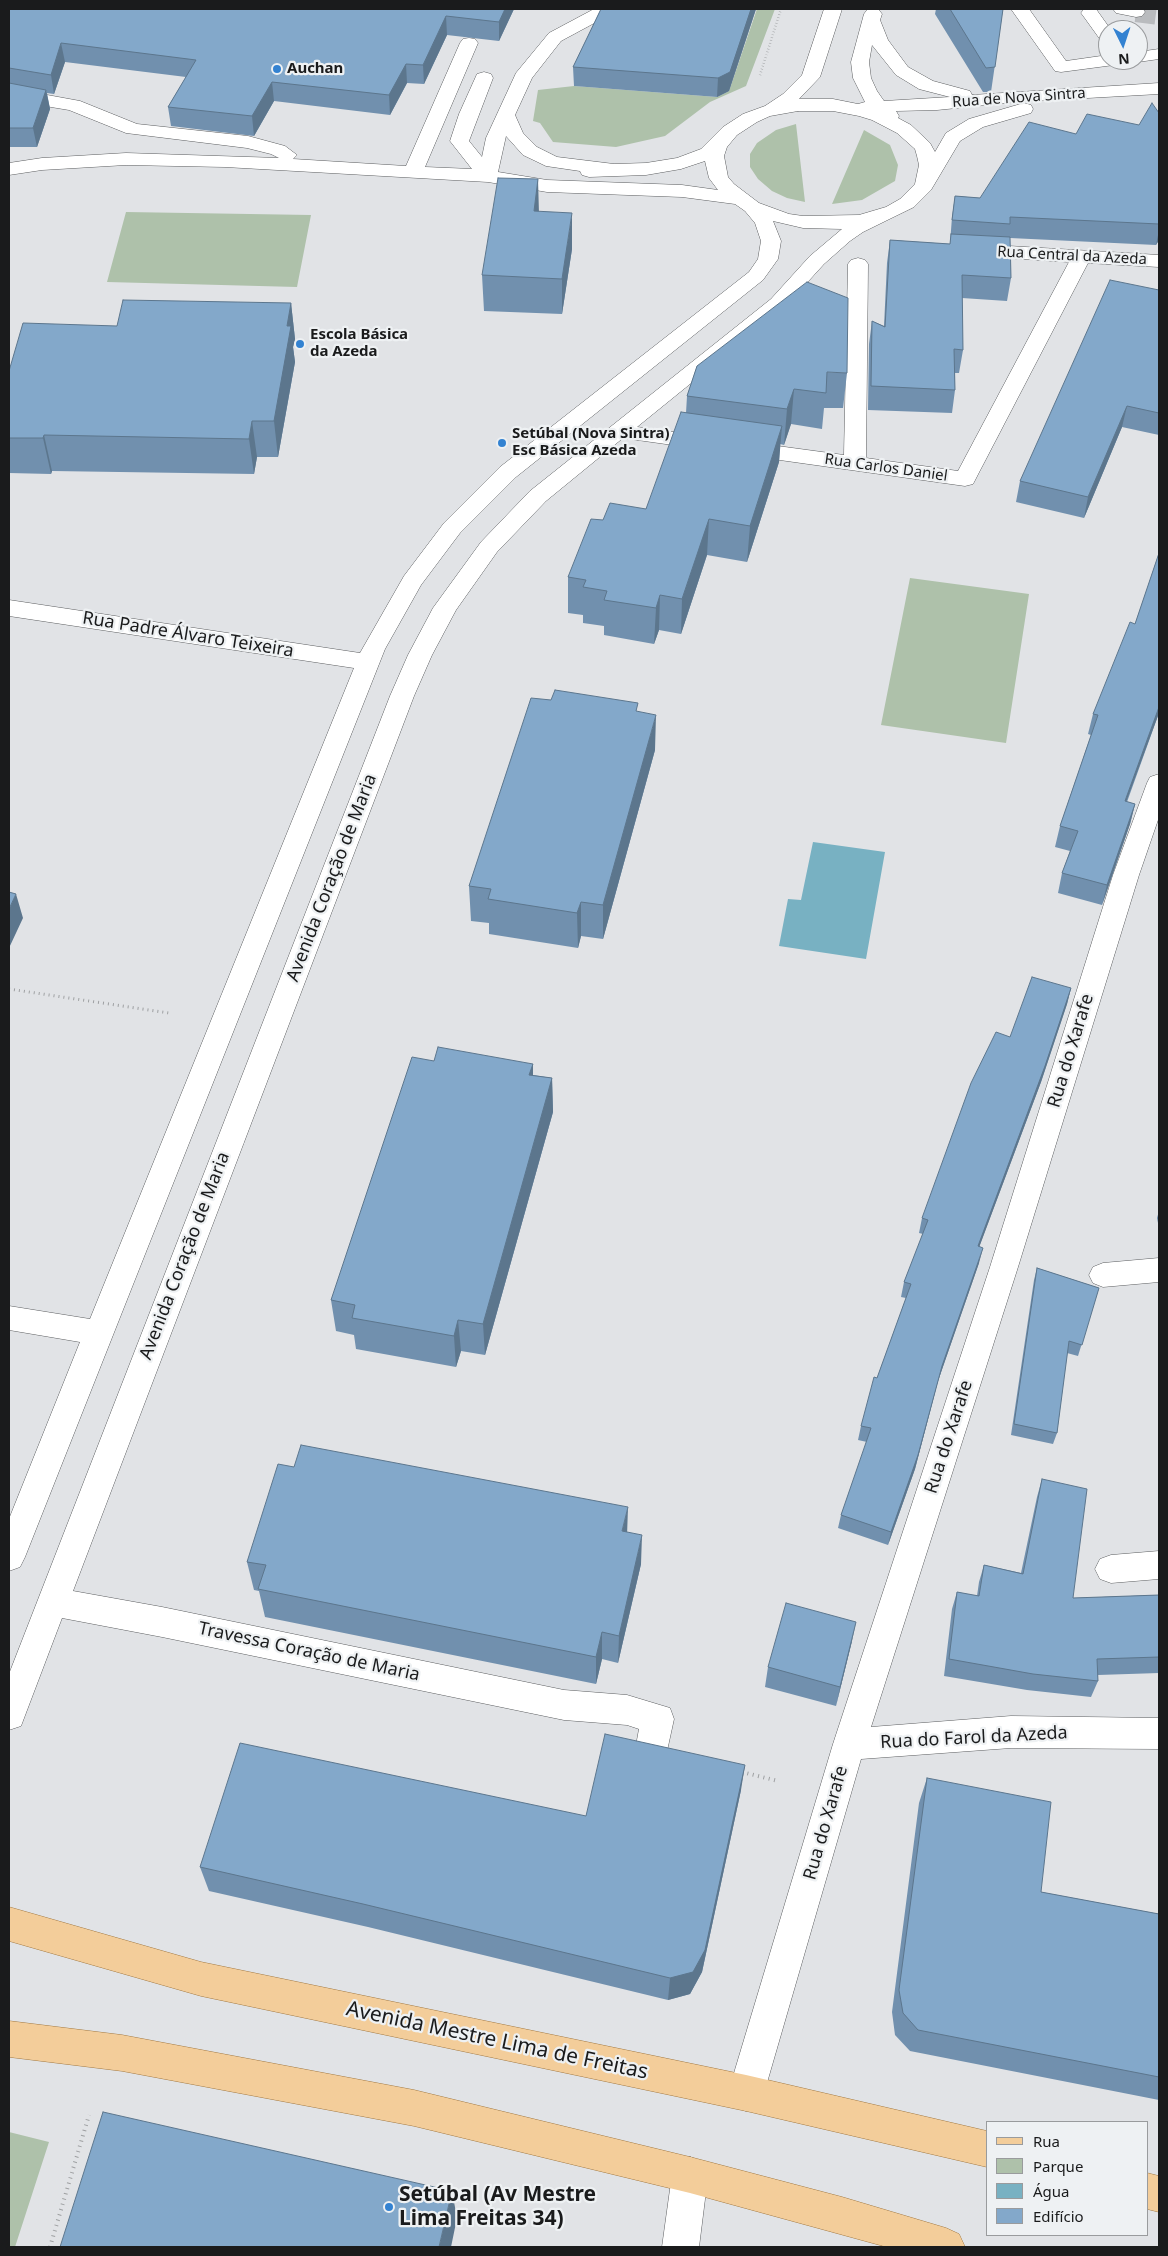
<!DOCTYPE html>
<meta charset="utf-8">
<style>
body{margin:0}
#map{position:relative;width:1168px;height:2256px;overflow:hidden;background:#e1e3e6;font-family:"Noto Sans",sans-serif}
canvas{display:block}
.frame{position:absolute;inset:0;border:10px solid #1a1b1c;pointer-events:none}
.legend{position:absolute;left:986px;top:2121px;width:162px;height:115px;box-sizing:border-box;background:#eef1f3;border:1px solid #999b9d;margin:0;padding:6px 9px;list-style:none;font-size:15px;color:#1a1b1c}
.legend li{display:flex;align-items:center;gap:10px;height:25px}
.legend b{width:25px;border:1px solid #999b9d}
.north{position:absolute;left:1098px;top:20px;width:50px;height:50px;box-sizing:border-box;background:#eef1f3;border:1px solid #999b9d;border-radius:50%;rotate:176deg;font-size:14px;font-weight:700;line-height:20px;text-align:center;color:#1a1b1c}
.north::after{content:'';display:block;margin:auto;width:18px;height:22px;background:#3382d1;clip-path:polygon(50% 0,100% 100%,50% 72%,0 100%)}
</style>
<div id="map">
<canvas width="1168" height="2256"></canvas>
<div class="frame"></div>
<ul class="legend">
<li><b style="height:6px;background:#f3cd9a"></b>Rua</li>
<li><b style="height:14px;background:#aec1aa"></b>Parque</li>
<li><b style="height:14px;background:#78b1c2"></b>Água</li>
<li><b style="height:14px;background:#83a8ca"></b>Edifício</li>
</ul>
<div class="north">N</div>
</div>
<script>
const c = document.querySelector('canvas').getContext('2d');
c.lineJoin = 'round';
function fill(path, color) { c.fillStyle = color; c.fill(path, 'evenodd'); }
const toPath = rows => new Path2D(rows.map(r => 'M' + r).join(''));
function stroke(path, color, width, dash) { c.strokeStyle = color; c.lineWidth = width; c.lineCap = dash ? 'butt' : 'round'; c.setLineDash(dash || []); c.stroke(path); }
function write(font, color, halo, rows, align = 'center') {
  c.font = font + ' "Noto Sans",sans-serif'; c.lineWidth = 4.5; c.setLineDash([]); c.textBaseline = 'middle'; c.strokeStyle = halo; c.fillStyle = color; for (const [text, x, y, turn = 0] of rows) {
    c.save(); c.translate(x, y); c.rotate((+turn || 0) * Math.PI / 180); c.textAlign = isNaN(turn) ? turn : align; if (halo) c.strokeText(text, 0, 0); c.fillText(text, 0, 0); c.restore();
  }
}
const green = toPath([
 [757,9,775,9,746,86,710,102,665,136,616,147,553,142,540,123,533,121,538,90,574,86,717,97,729,91],
 [796,124,805,202,787,198,772,191,758,179,750,167,750,154,757,143,776,130],
 [864,130,890,145,898,165,895,181,862,200,832,204],
 [126,212,311,215,297,287,107,282],
 [910,578,1029,594,1006,743,881,725],
 [9,2132,49,2142,15,2247,9,2247]
]);
const water = toPath([
 [813,842,885,852,866,959,779,946,788,899,801,900]
]);
const minorTunnel = toPath([
 [1136,12,1159,15]
]);
const pathFar2 = toPath([
 [760,75,781,9]
]);
const pathFar1 = toPath([
 [9,989,169,1013]
]);
const path = toPath([
 [742,1772,778,1781],
 [50,2247,89,2115]
]);
const minor = toPath([
 [594,9,616,9,613,13,561,41,532,78,515,115,523,133,537,147,557,157,614,164,646,163,677,158,701,149,723,127,743,114,765,106,783,94,802,75,824,9,842,9,820,77,799,99,833,99,858,104,865,102,853,78,851,62,864,14,867,10,873,9,879,10,882,14,880,20,888,40,908,67,933,81,970,91,972,95,1159,83,1159,94,1016,102,937,110,896,111,899,116,898,118,911,125,930,143,935,152,946,133,969,119,1024,103,1031,105,1033,109,1031,113,983,127,960,141,931,190,914,207,863,232,850,241,824,264,785,307,637,427,844,455,848,264,851,260,858,258,865,260,868,264,866,458,958,471,1069,262,975,256,968,254,965,250,968,246,975,244,1159,255,1159,267,1088,263,973,484,965,486,623,438,546,501,497,552,456,610,432,655,414,696,73,1591,162,1607,564,1690,627,1695,670,1708,674,1719,667,1751,663,1762,651,1767,639,1762,635,1751,639,1729,627,1725,564,1720,162,1637,62,1618,21,1726,9,1730,9,1674,390,696,408,655,433,608,481,542,530,491,771,299,810,256,842,229,803,228,773,221,781,241,778,259,763,280,516,477,460,533,421,585,385,649,25,1557,20,1567,9,1571,9,1519,80,1342,9,1330,9,1306,90,1319,354,668,9,616,9,600,360,653,404,576,444,523,500,467,749,272,758,259,761,241,755,223,745,211,735,204,682,197,547,192,488,182,225,167,126,165,42,170,9,175,9,163,42,158,126,153,279,158,271,154,247,148,126,133,69,110,9,100,9,88,80,101,137,124,248,136,285,146,297,155,293,159,406,166,460,43,463,39,469,38,475,39,478,43,425,167,472,169,450,141,459,114,477,74,484,72,491,74,493,78,469,141,482,157,486,138,516,73,549,33,594,9],
 [872,45,896,75,919,89,950,97,884,101,877,91,871,78,869,62,872,45],
 [798,111,833,111,859,116,872,120,897,133,915,149,917,156,919,165,915,184,900,199,886,207,859,215,803,216,789,214,759,203,734,184,728,177,724,156,727,147,737,135,757,122,770,116,798,111],
 [506,136,523,155,546,166,580,171,582,175,589,177,646,175,681,169,705,161,709,178,718,190,682,185,547,180,498,172,506,136],
 [1011,9,1029,9,1066,61,1108,55,1108,60,1123,60,1120,64,1114,65,1061,72,1055,71,1011,9],
 [1084,9,1096,9,1111,30,1108,30,1108,43,1102,42,1084,17,1081,13,1084,9],
 [1113,9,1143,9,1145,12,1142,16,1136,17,1116,13,1113,9],
 [1159,49,1159,59,1138,62,1131,60,1138,60,1138,52,1159,49],
 [1159,774,1159,817,1139,875,1018,1267,871,1727,1011,1716,1159,1718,1159,1749,1011,1748,861,1759,764,2093,759,2106,746,2111,733,2106,728,2093,833,1744,990,1267,1113,875,1147,783,1150,777,1159,774],
 [1159,1258,1159,1282,1103,1287,1093,1283,1089,1275,1093,1267,1103,1263,1159,1258],
 [1159,1551,1159,1579,1111,1583,1100,1579,1095,1569,1100,1559,1111,1555,1159,1551],
 [690,2157,703,2162,708,2175,699,2247,662,2247,672,2175,677,2162,690,2157]
]);
const major = toPath([
 [9,1907,201,1962,746,2075,987,2131,987,2167,746,2111,201,1996,9,1941,9,1907],
 [9,2021,122,2035,414,2090,690,2157,842,2197,946,2228,959,2234,965,2247,887,2247,690,2193,414,2126,122,2071,9,2057,9,2021],
 [1147,2173,1159,2176,1159,2212,1147,2209,1147,2173]
]);
const wall = toPath([
 [9,9,514,9,499,41,447,35,424,84,407,83,390,115,274,101,254,136,171,126,168,107,186,77,65,62,54,94,47,93,50,109,37,147,9,147],
 [601,9,756,9,729,91,717,97,574,86,573,67],
 [936,9,1003,9,991,92,983,92,935,14],
 [1159,113,1159,240,1156,245,1010,238,1011,278,1007,301,962,298,963,350,959,373,955,373,955,390,952,413,868,410,869,344,872,321,884,326,887,263,890,240,950,244,952,217,955,196,980,198,1076,134,1139,125],
 [538,179,538,211,572,249,562,314,484,311,482,275],
 [1159,290,1159,435,1122,427,1084,518,1016,502,1020,481],
 [291,303,295,339,293,347,295,362,278,457,257,457,254,474,52,471,51,474,9,473,9,371,117,326],
 [697,366,847,373,843,408,824,408,822,429,791,424,784,445,780,444,779,462,747,562,707,555,681,634,659,630,654,644,604,635,604,626,583,623,583,615,568,613,568,577,603,520,646,509,686,413,687,396],
 [1159,553,1159,713,1127,802,1135,804,1130,824,1102,905,1058,893,1062,873,1070,851,1055,847,1060,826,1091,735,1088,734,1093,714,1135,624],
 [638,712,655,750,603,939,581,936,578,948,489,934,489,923,471,921,469,886],
 [1071,988,1067,1004,1041,1082,979,1247,979,1263,938,1381,915,1469,888,1545,838,1528,841,1515,867,1442,858,1440,861,1426,877,1378,906,1298,901,1297,904,1282,923,1234,919,1233,922,1218,1010,1037],
 [434,1061,533,1064,533,1075,552,1078,553,1112,485,1355,461,1351,456,1367,356,1349,354,1335,336,1331,331,1300],
 [1159,1211,1159,1228,1157,1218],
 [1037,1268,1099,1288,1078,1356,1067,1353,1057,1433,1053,1444,1011,1435,1034,1280],
 [1042,1479,1073,1598,1159,1595,1159,1673,1098,1675,1098,1681,1091,1697,1027,1690,944,1676,952,1609,957,1592,977,1596,979,1582,984,1565,1021,1573,1037,1497],
 [627,1532,641,1564,618,1663,602,1659,596,1684,265,1617,259,1591,254,1590,247,1562],
 [852,1641,836,1706,765,1687,768,1667],
 [927,1778,1041,1892,1159,1914,1159,2100,910,2051,895,2035,892,2012,919,1803],
 [741,1790,702,1972,690,1994,668,2000,368,1927,209,1891,200,1867,586,1816]
]);
const shadedWall = toPath([
 [505,9,514,9,499,41,499,22],
 [751,9,756,9,729,91,717,97,718,78],
 [446,16,447,35,424,84,423,65],
 [61,43,65,62,54,94,51,75],
 [406,64,407,83,390,115,389,95],
 [272,82,274,101,254,136,252,116],
 [46,90,50,109,37,147,33,128],
 [538,179,539,214,534,211],
 [572,213,572,249,562,314,562,279],
 [1159,230,1159,240,1156,245],
 [291,303,295,339,293,347,295,362,278,457,274,421,287,326],
 [794,389,791,424,784,445,787,409],
 [1127,406,1122,427,1084,518,1088,497],
 [252,421,257,457,254,474,249,439],
 [782,426,779,462,747,562,750,526],
 [44,435,52,471,51,474,43,438],
 [709,519,707,555,681,634,682,599],
 [660,595,659,630,654,644,656,608],
 [1159,707,1159,713,1119,821,1125,801],
 [656,715,655,750,603,939,603,905],
 [1135,804,1130,824,1102,905,1107,885],
 [16,894,23,918,9,948,9,909],
 [581,902,581,936,578,948,577,913],
 [1071,988,1067,1004,1041,1082,974,1261,978,1246],
 [533,1064,533,1097,529,1075],
 [552,1078,553,1112,485,1355,483,1324],
 [983,1248,979,1263,938,1381,915,1469,888,1545,891,1532,942,1366],
 [458,1320,461,1351,456,1367,454,1336],
 [628,1507,627,1536,622,1531],
 [642,1535,641,1564,618,1663,619,1636],
 [856,1622,852,1641,836,1706,840,1687],
 [602,1632,602,1659,596,1684,596,1657],
 [745,1765,741,1790,702,1972,690,1994,668,2000,670,1978],
 [452,2191,457,2218,451,2247,439,2247]
]);
const building = toPath([
 [9,9,505,9,499,22,446,16,423,65,406,64,389,95,272,82,252,116,168,107,196,60,61,43,51,75,9,68,9,9],
 [601,9,751,9,730,72,718,78,573,67,601,9],
 [950,9,1003,9,995,67,986,68,950,9],
 [9,83,46,90,33,128,9,128,9,83],
 [1152,103,1159,113,1159,224,1010,217,1010,224,952,220,955,196,980,198,1029,122,1076,134,1087,114,1139,125,1152,103],
 [498,178,538,179,534,211,572,213,562,279,482,275,498,178],
 [951,234,1010,237,1011,278,962,275,963,350,954,349,955,390,871,386,872,321,885,327,890,240,950,244,951,234],
 [1110,280,1159,290,1159,413,1127,406,1088,497,1020,481,1110,280],
 [807,282,848,298,847,373,827,372,826,393,794,389,787,409,687,396,697,366,807,282],
 [123,300,291,303,287,326,291,326,274,421,252,421,249,439,44,435,43,438,9,438,9,371,23,323,117,326,123,300],
 [681,412,782,426,750,526,709,519,682,599,660,595,656,608,604,600,607,591,583,587,586,580,568,577,591,519,603,520,610,503,646,509,681,412],
 [1159,553,1159,707,1125,801,1135,804,1107,885,1062,873,1078,831,1060,826,1098,715,1093,714,1130,622,1135,624,1159,553],
 [555,690,638,703,636,711,656,715,603,905,581,902,577,913,488,899,491,889,469,886,531,698,551,700,555,690],
 [9,892,16,894,9,909,9,892],
 [1032,977,1071,988,1045,1066,978,1246,983,1248,942,1366,918,1455,891,1532,841,1515,871,1428,861,1426,874,1377,877,1378,911,1284,904,1282,928,1220,922,1218,971,1083,996,1032,1010,1037,1032,977],
 [438,1047,533,1064,529,1075,552,1078,483,1324,458,1320,454,1336,352,1318,355,1305,331,1300,412,1057,434,1061,438,1047],
 [1037,1268,1099,1288,1082,1345,1069,1341,1057,1433,1014,1424,1037,1268],
 [301,1445,628,1507,622,1531,642,1535,619,1636,602,1632,596,1657,258,1589,266,1565,247,1562,278,1464,294,1467,301,1445],
 [1042,1479,1087,1489,1073,1598,1159,1595,1159,1657,1097,1659,1098,1681,1033,1674,949,1659,957,1592,979,1596,984,1565,1023,1574,1042,1479],
 [786,1603,856,1622,840,1687,768,1667,786,1603],
 [605,1734,745,1765,705,1950,693,1972,670,1978,363,1904,200,1867,240,1743,586,1816,605,1734],
 [927,1778,1051,1802,1041,1892,1159,1914,1159,2077,918,2030,903,2013,899,1990,927,1778],
 [103,2112,452,2191,439,2247,60,2247,103,2112]
]);
const markers = [
 [277,69,5,"#3382d1"],
 [300,344,5,"#3382d1"],
 [502,443,5,"#3382d1"],
 [389,2207,5,"#3382d1"]
];
const farPoinames = [
 ["Auchan",287,69],
 ["Escola Básica",310,335],
 ["da Azeda",310,352],
 ["Setúbal (Nova Sintra)",512,434],
 ["Esc Básica Azeda",512,451]
];
const farStreetnames = [
 ["Rua de Nova Sintra",1019,98,-4],
 ["Rua Central da Azeda",1072,256,3],
 ["Rua Carlos Daniel",886,468,8]
];
const streetNames = [
 ["Rua Padre Álvaro Teixeira",188,635,9],
 ["Avenida Coração de Maria",332,878,-69],
 ["Rua do Xarafe",1071,1051,-73],
 ["Avenida Coração de Maria",185,1256,-69],
 ["Rua do Xarafe",949,1437,-72],
 ["Travessa Coração de Maria",309,1652,12],
 ["Rua do Farol da Azeda",974,1738,-3],
 ["Rua do Xarafe",826,1823,-74]
];
const nearStreetnames = [
 ["Avenida Mestre Lima de Freitas",497,2041,12]
];
const nearPoinames = [
 ["Setúbal (Av Mestre",399,2195],
 ["Lima Freitas 34)",399,2219]
];
fill(green, '#aec1aa');
fill(water, '#78b1c2');
stroke(minorTunnel, '#b9bbbe', 20, [20, 10]);
stroke(minor, '#5c5e60', 1);
stroke(major, '#a27942', 1);
stroke(pathFar2, '#9ea0a2', 2.5, [0.5, 2.5]);
stroke(pathFar1, '#9ea0a2', 3, [1, 4]);
stroke(path, '#9ea0a2', 4, [1, 4.5]);
fill(minor, '#fff');
fill(major, '#f3cd9a');
fill(wall, '#7190ae');
fill(shadedWall, '#5c768d');
fill(building, '#83a8ca');
stroke(building, '#5c768d', 1);
for (const [x, y, r, color] of markers) { const dot = new Path2D(); dot.arc(x, y, r, 0, 2 * Math.PI); c.fillStyle = color; c.fill(dot); stroke(dot, '#eef1f3', 2); }
write('bold 15px', '#1a1b1c', '#eef1f3', farPoinames, 'left');
write('15px', '#1a1b1c', '#eef1f3', farStreetnames);
write('18px', '#1a1b1c', '#eef1f3', streetNames);
write('21px', '#1a1b1c', '#eef1f3', nearStreetnames);
write('bold 21px', '#1a1b1c', '#eef1f3', nearPoinames, 'left');
</script>
